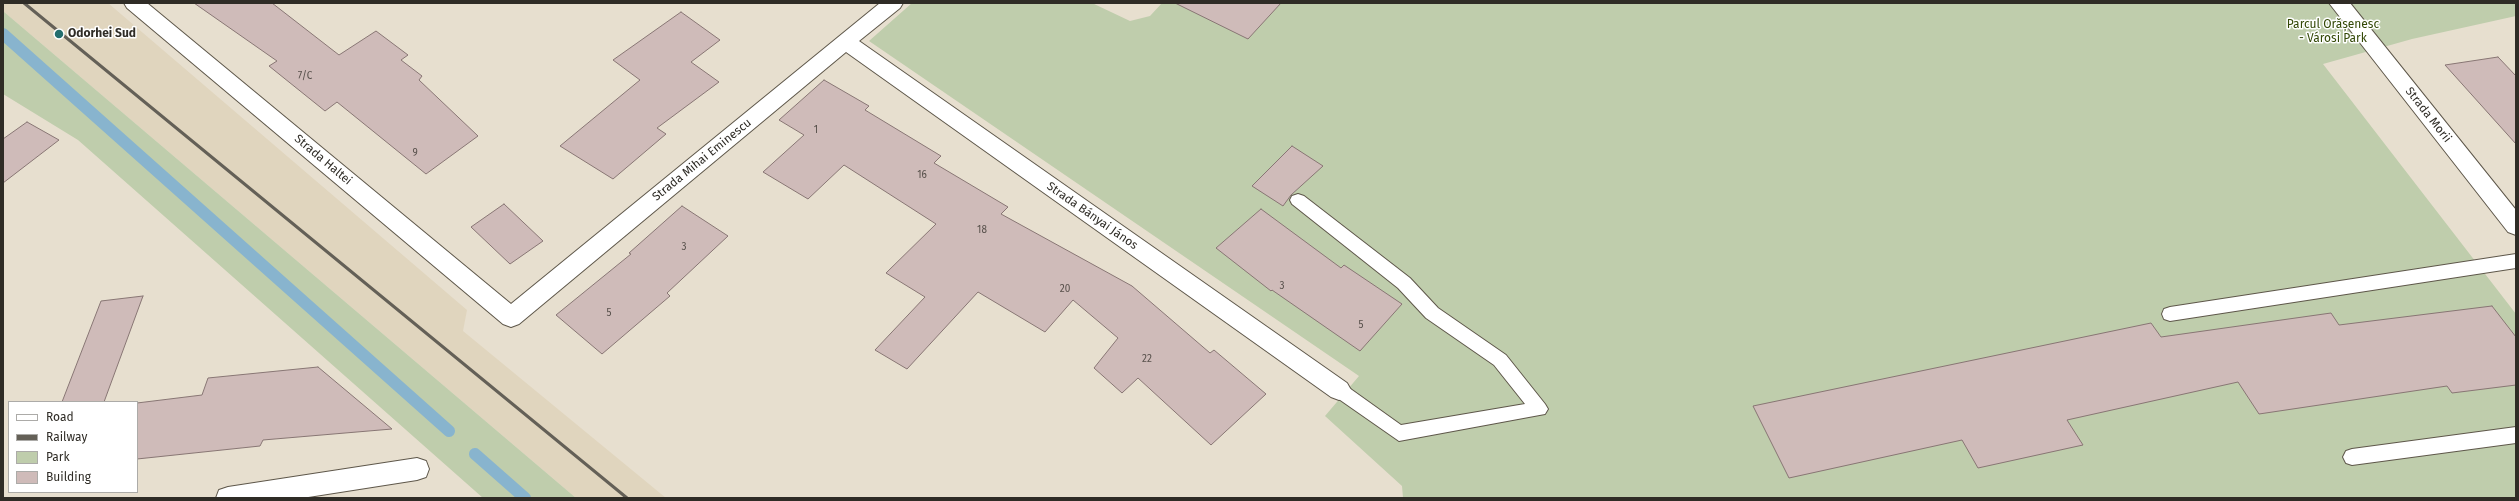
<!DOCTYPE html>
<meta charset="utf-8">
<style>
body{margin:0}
#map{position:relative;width:2519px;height:501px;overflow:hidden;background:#e7dfcf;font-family:"Fira Sans",sans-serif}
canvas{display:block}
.frame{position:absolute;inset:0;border:4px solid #2f2c26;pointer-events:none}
.legend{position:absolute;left:8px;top:401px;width:130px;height:92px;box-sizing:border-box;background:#fff;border:1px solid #acaba8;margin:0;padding:5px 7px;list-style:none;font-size:12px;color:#2f2c26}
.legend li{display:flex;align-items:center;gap:8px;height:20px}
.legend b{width:20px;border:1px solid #acaba8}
</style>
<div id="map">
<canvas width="2519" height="501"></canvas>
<div class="frame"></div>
<ul class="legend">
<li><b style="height:5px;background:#fff"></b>Road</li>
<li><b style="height:5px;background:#646057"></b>Railway</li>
<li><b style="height:11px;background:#bfcdac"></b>Park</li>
<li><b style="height:11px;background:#cfbbb9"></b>Building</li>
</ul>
</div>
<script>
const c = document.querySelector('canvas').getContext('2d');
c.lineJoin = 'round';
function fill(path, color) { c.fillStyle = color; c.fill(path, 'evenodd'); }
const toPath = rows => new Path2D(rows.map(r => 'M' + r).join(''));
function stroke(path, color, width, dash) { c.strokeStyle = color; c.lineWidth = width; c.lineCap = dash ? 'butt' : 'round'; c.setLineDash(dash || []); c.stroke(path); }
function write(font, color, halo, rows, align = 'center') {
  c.font = font + ' "Fira Sans",sans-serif'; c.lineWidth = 3; c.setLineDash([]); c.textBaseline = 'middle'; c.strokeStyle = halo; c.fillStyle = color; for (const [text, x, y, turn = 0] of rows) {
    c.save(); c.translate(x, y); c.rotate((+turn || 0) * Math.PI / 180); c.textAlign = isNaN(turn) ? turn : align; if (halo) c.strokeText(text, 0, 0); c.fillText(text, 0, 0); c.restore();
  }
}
const built = toPath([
 [3,3,108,3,467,310,463,331,666,498,576,498,3,11]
]);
const green = toPath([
 [912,3,1092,3,1130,21,1150,16,1162,3,2516,3,2516,16,2412,39,2323,64,2516,314,2516,498,1403,498,1402,486,1325,416,1359,376,869,41],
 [3,11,576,498,483,498,78,140,3,94]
]);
const stream = toPath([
 [3,34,449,431],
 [475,454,525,498]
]);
const building = toPath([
 [194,3,272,3,339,55,376,31,408,55,401,60,422,76,419,80,478,136,426,174,337,102,325,111,269,66,277,61,194,3],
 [1175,3,1281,3,1248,39,1175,3],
 [681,12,720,40,691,62,719,82,657,128,666,134,613,179,560,146,640,80,613,60,681,12],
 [2498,57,2516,76,2516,144,2445,65,2498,57],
 [824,80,869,106,865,110,941,156,934,163,1008,207,1001,214,1132,286,1210,353,1214,350,1266,394,1211,445,1138,378,1122,393,1094,368,1118,338,1073,300,1045,332,978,292,907,369,875,350,925,297,886,273,936,224,844,165,808,199,763,172,804,135,779,120,824,80],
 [27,122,59,140,3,183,3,139,27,122],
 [1292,146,1323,166,1291,195,1283,206,1252,186,1292,146],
 [504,204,543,241,510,264,471,227,504,204],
 [682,206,728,236,667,293,670,296,602,354,556,315,631,254,629,253,682,206],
 [1261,209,1341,268,1344,265,1402,304,1360,351,1272,290,1271,291,1216,248,1261,209],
 [143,296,104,402,62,402,101,301,143,296],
 [2492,306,2516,337,2516,385,2452,393,2447,386,2259,414,2238,382,2067,420,2083,445,1978,468,1962,440,1789,478,1753,406,2151,323,2161,337,2331,313,2339,325,2492,306],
 [318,367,392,429,263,440,260,446,137,459,137,403,202,395,208,378,318,367]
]);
const lane = toPath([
 [1298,194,1304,196,1410,278,1438,308,1506,355,1545,404,1548,409,1545,414,1399,441,1333,395,1330,390,1333,385,1339,382,1345,385,1401,425,1525,404,1494,365,1426,318,1398,288,1292,204,1290,200,1292,196,1298,194],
 [2516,254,2516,268,2170,321,2164,319,2162,314,2164,309,2170,307,2516,254],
 [2516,427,2516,443,2352,465,2346,463,2343,457,2346,451,2352,449,2516,427]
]);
const street = toPath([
 [124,3,147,3,511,304,880,3,903,3,900,8,859,41,1347,383,1351,390,1347,397,1339,400,1331,397,846,52,519,324,511,327,503,324,127,8,124,3],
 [2329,3,2350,3,2516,210,2516,235,2508,232,2329,3],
 [417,458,426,461,429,469,426,477,417,480,302,498,216,498,219,490,228,487,417,458]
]);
const rail = toPath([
 [24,3,627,498]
]);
const markers = [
 [59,34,5,"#236e6e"]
];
const numberNames = [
 ["7/C",305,76],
 ["1",816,130],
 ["9",415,153],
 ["16",922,175],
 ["18",982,230],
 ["3",684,247],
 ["3",1282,286],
 ["20",1065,289],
 ["5",609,313],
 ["5",1361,325],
 ["22",1147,359]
];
const parkNames = [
 ["Parcul Orășenesc",2333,25],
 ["- Városi Park",2333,39]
];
const poiNames = [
 ["Odorhei Sud",68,34]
];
const streetNames = [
 ["Strada Morii",2428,115,52],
 ["Strada Haltei",323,160,40],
 ["Strada Mihai Eminescu",702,160,-39],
 ["Strada Bányai János",1092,216,35]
];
fill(built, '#e0d5be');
fill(green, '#bfcdac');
stroke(stream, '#88b4ce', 12);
fill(building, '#cfbbb9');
stroke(building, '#887674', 1);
stroke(lane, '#5e574a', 2);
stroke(street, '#5e574a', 2);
fill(lane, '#fff');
fill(street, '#fff');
stroke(rail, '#646057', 3);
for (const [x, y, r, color] of markers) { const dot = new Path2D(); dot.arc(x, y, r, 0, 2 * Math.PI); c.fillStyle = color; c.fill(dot); stroke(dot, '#fff', 1.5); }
write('10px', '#57504b', null, numberNames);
write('12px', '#334806', '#fff', parkNames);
write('bold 12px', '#2f2c26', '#fff', poiNames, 'left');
write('12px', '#2f2c26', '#fff', streetNames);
</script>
